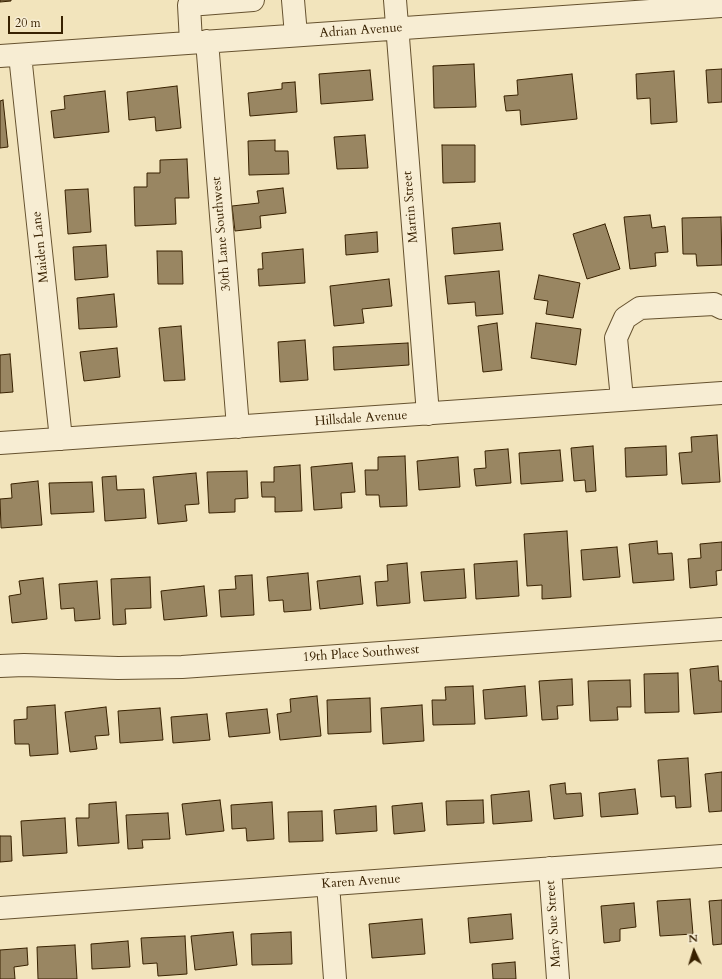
<!DOCTYPE html>
<style>
body{margin:0}
#map{position:relative;width:722px;height:979px;overflow:hidden;background:#f2e4bc;font-family:Cardo,serif}
canvas{display:block}
.north{position:absolute;left:674px;top:931px;width:40px;height:40px;-webkit-text-stroke:3px #f7edd3;paint-order:stroke;rotate:356deg;font-size:11px;font-weight:700;line-height:16px;text-align:center;color:#382100}
.north::after{content:'';display:block;margin:auto;width:14px;height:18px;background:#382100;clip-path:polygon(50% 0,100% 100%,50% 72%,0 100%)}
.scale{position:absolute;left:8px;top:16px;width:55px;height:18px;box-sizing:border-box;border:2px solid #382100;border-top:0;padding-left:5px;font-size:12px;line-height:14px;white-space:nowrap;color:#382100;-webkit-text-stroke:3px #f7edd3;paint-order:stroke}
</style>
<div id="map">
<canvas width="722" height="979"></canvas>
<div class="north">N</div>
<div class="scale">20 m</div>
</div>
<script>
const c = document.querySelector('canvas').getContext('2d');
c.lineJoin = 'round';
function fill(path, color) { c.fillStyle = color; c.fill(path, 'evenodd'); }
const toPath = rows => new Path2D(rows.map(r => 'M' + r).join(''));
function stroke(path, color, width, dash) { c.strokeStyle = color; c.lineWidth = width; c.lineCap = dash ? 'butt' : 'round'; c.setLineDash(dash || []); c.stroke(path); }
function write(font, color, halo, rows, align = 'center') {
  c.font = font + ' Cardo,serif'; c.lineWidth = 4; c.setLineDash([]); c.textBaseline = 'middle'; c.strokeStyle = halo; c.fillStyle = color; for (const [text, x, y, turn = 0] of rows) {
    c.save(); c.translate(x, y); c.rotate((+turn || 0) * Math.PI / 180); c.textAlign = isNaN(turn) ? turn : align; if (halo) c.strokeText(text, 0, 0); c.fillText(text, 0, 0); c.restore();
  }
}
const building = toPath([
 [0,0,11,0,11,1,0,2,0,0],
 [474,64,476,107,434,108,433,66,474,64],
 [722,69,722,102,708,103,706,70,722,69],
 [370,70,373,100,321,104,319,74,370,70],
 [674,71,677,122,651,124,650,98,637,99,636,74,674,71],
 [572,74,577,119,521,125,520,110,506,111,504,96,518,95,517,80,572,74],
 [295,82,297,112,250,116,248,93,282,89,282,83,295,82],
 [177,86,181,128,156,131,155,117,129,120,127,92,177,86],
 [105,91,109,132,54,138,51,111,65,109,64,96,105,91],
 [3,100,8,147,0,148,0,101,3,100],
 [365,135,368,168,337,169,334,137,365,135],
 [275,140,275,151,288,151,289,174,249,175,248,141,275,140],
 [442,145,475,145,475,182,443,183,442,145],
 [187,159,189,198,175,198,176,224,135,226,134,187,147,187,147,173,160,173,160,160,187,159],
 [283,188,286,213,260,216,261,228,235,231,232,206,259,203,257,191,283,188],
 [88,189,91,232,68,234,65,190,88,189],
 [650,215,652,228,665,226,668,252,655,253,656,266,630,269,624,217,650,215],
 [721,217,722,265,697,266,696,254,683,254,682,218,721,217],
 [500,223,503,250,454,254,452,228,500,223],
 [605,224,620,269,587,279,573,234,605,224],
 [377,232,378,252,346,255,345,235,377,232],
 [106,245,108,277,75,280,73,247,106,245],
 [303,249,305,283,259,286,258,269,263,269,262,253,303,249],
 [157,251,182,251,183,284,158,284,157,251],
 [499,271,503,314,476,316,475,302,448,304,445,276,499,271],
 [539,275,580,283,573,318,546,314,548,301,534,299,539,275],
 [389,279,392,306,362,309,364,323,334,326,330,286,389,279],
 [114,294,117,327,79,329,77,298,114,294],
 [497,323,502,370,483,372,478,326,497,323],
 [536,323,581,329,576,365,531,358,536,323],
 [181,326,185,380,164,381,159,328,181,326],
 [305,340,308,380,280,382,278,342,305,340],
 [408,343,409,365,334,370,333,347,408,343],
 [117,348,120,377,84,381,80,352,117,348],
 [10,354,13,392,0,393,0,355,10,354],
 [717,435,720,482,682,484,679,453,692,452,691,437,717,435],
 [593,446,596,491,586,492,585,480,574,481,571,448,593,446],
 [666,446,667,475,626,477,625,448,666,446],
 [508,449,511,483,476,486,474,469,486,468,485,451,508,449],
 [560,450,563,481,521,484,519,453,560,450],
 [405,456,407,506,380,507,379,495,366,495,365,470,378,470,378,457,405,456],
 [458,457,460,487,419,490,417,461,458,457],
 [352,463,355,492,341,493,342,508,314,510,311,467,352,463],
 [300,465,302,511,275,512,275,497,262,497,261,482,274,482,274,467,300,465],
 [247,471,248,498,235,499,235,512,209,513,207,472,247,471],
 [196,473,199,504,185,505,187,521,158,524,153,477,196,473],
 [116,476,117,490,144,489,146,518,105,521,102,477,116,476],
 [38,481,42,525,1,528,0,499,12,498,11,484,38,481],
 [92,482,94,512,51,514,49,483,92,482],
 [567,531,571,597,542,599,542,585,527,586,524,534,567,531],
 [657,541,658,554,672,553,674,580,633,583,629,544,657,541],
 [722,542,722,570,716,571,717,585,690,588,688,559,701,558,700,544,722,542],
 [617,547,620,577,583,580,581,550,617,547],
 [517,561,519,596,476,599,474,564,517,561],
 [407,563,410,603,377,606,375,582,388,581,387,565,407,563],
 [464,569,466,598,424,601,421,572,464,569],
 [308,573,311,610,284,612,283,600,269,601,267,577,308,573],
 [252,575,254,615,221,617,219,590,236,589,235,576,252,575],
 [360,576,363,604,320,609,317,581,360,576],
 [150,577,151,608,125,609,126,624,113,625,111,579,150,577],
 [43,578,47,619,12,623,9,596,21,594,19,581,43,578],
 [97,581,100,619,75,621,74,608,61,609,59,584,97,581],
 [204,586,207,616,164,620,161,591,204,586],
 [718,666,719,681,722,681,722,712,694,714,690,669,718,666],
 [678,673,679,712,645,713,644,674,678,673],
 [572,679,573,705,557,706,558,719,542,720,539,681,572,679],
 [630,680,631,707,617,707,618,720,590,721,588,681,630,680],
 [473,686,475,724,433,725,432,700,446,700,445,687,473,686],
 [525,686,527,716,485,719,483,690,525,686],
 [317,696,321,736,280,740,277,714,291,712,290,699,317,696],
 [370,698,371,732,328,734,327,700,370,698],
 [55,705,58,754,30,756,29,744,15,744,14,720,27,719,27,707,55,705],
 [422,705,424,741,383,744,381,708,422,705],
 [106,707,109,735,95,736,97,749,70,752,65,712,106,707],
 [160,708,163,740,120,743,118,711,160,708],
 [267,709,270,733,229,737,226,713,267,709],
 [207,714,210,740,173,743,171,717,207,714],
 [688,758,691,807,676,808,675,796,661,797,658,760,688,758],
 [722,772,722,811,709,812,705,774,722,772],
 [565,783,566,794,581,793,583,816,554,819,550,785,565,783],
 [635,789,638,814,601,817,599,793,635,789],
 [529,791,532,821,493,824,491,795,529,791],
 [220,800,224,831,186,835,182,804,220,800],
 [483,800,484,823,447,825,446,801,483,800],
 [116,802,119,843,78,846,76,818,89,818,89,804,116,802],
 [272,802,274,839,247,841,246,828,232,829,231,805,272,802],
 [422,803,425,831,394,834,392,806,422,803],
 [376,806,377,831,336,834,334,810,376,806],
 [322,811,323,841,289,842,288,812,322,811],
 [168,813,170,839,142,840,143,848,128,849,126,815,168,813],
 [65,818,67,853,23,856,21,821,65,818],
 [0,836,11,836,12,861,0,862,0,836],
 [690,899,693,934,660,936,657,901,690,899],
 [722,900,722,944,713,945,709,901,722,900],
 [634,903,636,927,620,929,620,941,604,943,601,906,634,903],
 [511,914,513,939,470,943,468,918,511,914],
 [422,919,425,954,372,958,369,924,422,919],
 [233,932,237,965,195,970,191,936,233,932],
 [291,932,292,964,252,965,251,934,291,932],
 [185,936,187,974,158,976,157,963,143,964,141,938,185,936],
 [128,941,130,967,92,969,91,944,128,941],
 [75,945,77,979,38,979,37,947,75,945],
 [27,948,28,965,14,967,15,979,0,979,0,950,27,948],
 [515,962,516,979,493,979,492,964,515,962]
]);
const minor = toPath([
 [293,0,296,35],
 [395,0,428,414],
 [207,41,238,427],
 [191,42,189,5,253,0],
 [20,55,61,439],
 [0,56,722,6],
 [622,399,616,338,625,318,640,308,714,304,722,308],
 [0,443,722,393],
 [0,666,24,665,118,668,182,667,722,629],
 [550,868,558,979],
 [328,884,335,979],
 [0,908,722,856]
]);
const streetNames = [
 ["Adrian Avenue",361,31,-4],
 ["Martin Street",411,207,-95],
 ["30th Lane Southwest",222,234,-95],
 ["Maiden Lane",41,247,-96],
 ["Hillsdale Avenue",361,419,-4],
 ["19th Place Southwest",361,654,-4],
 ["Karen Avenue",361,882,-4],
 ["Mary Sue Street",554,924,-94]
];
fill(building, '#998662');
stroke(building, '#382100', 1);
stroke(minor, '#66522f', 24);
stroke(minor, '#f7edd3', 22);
write('13px', '#382100', '#f7edd3', streetNames);
</script>
